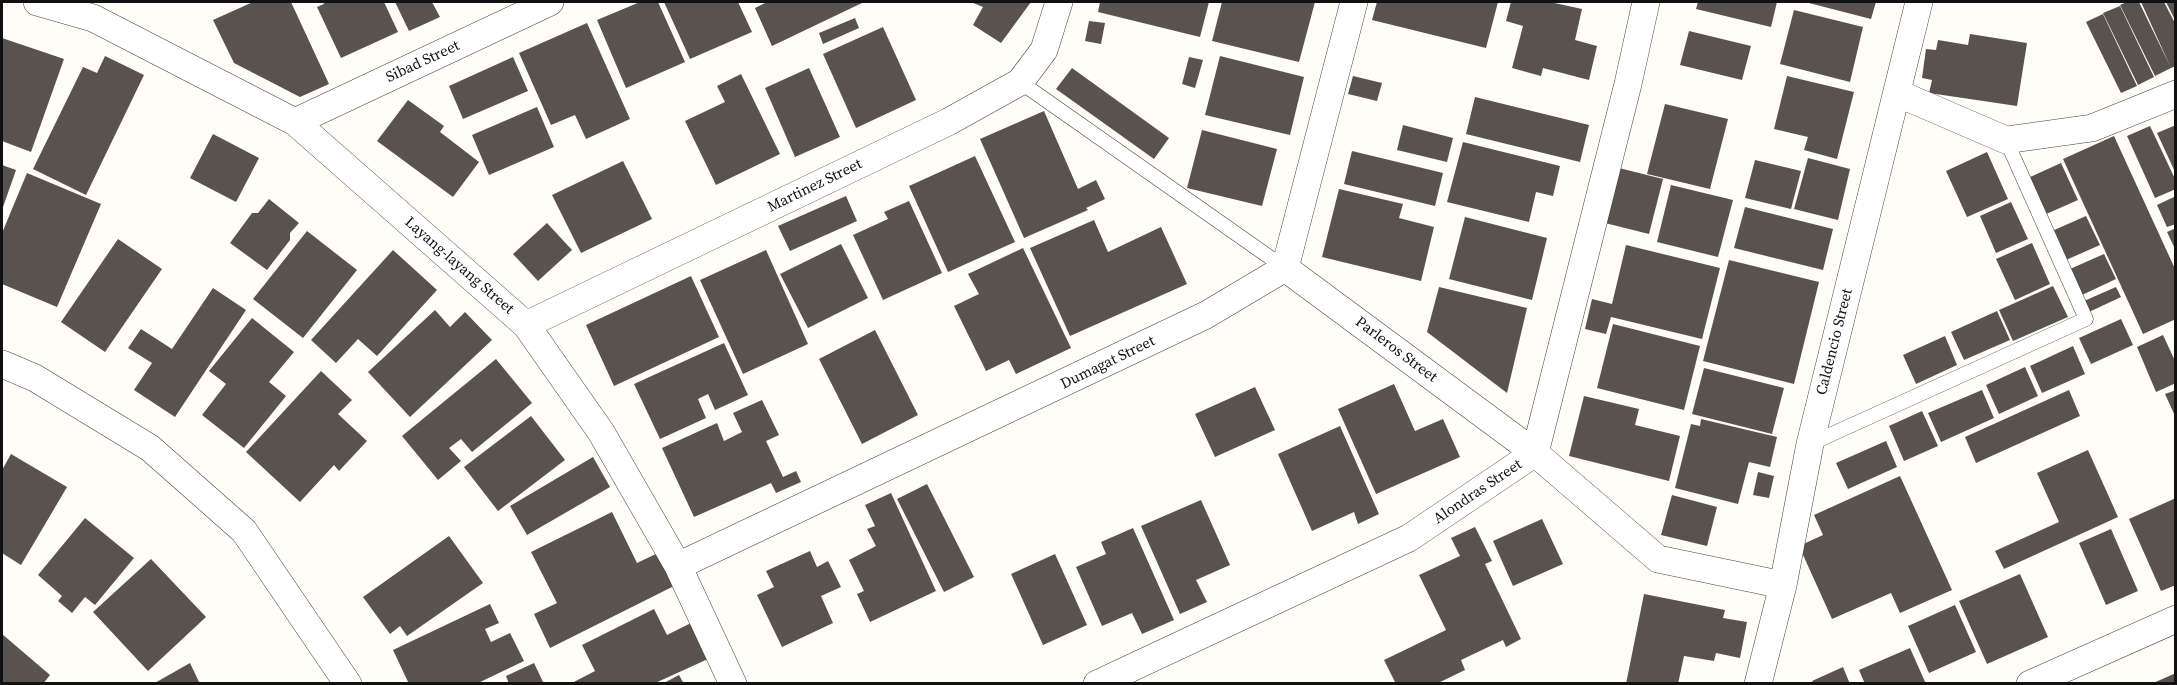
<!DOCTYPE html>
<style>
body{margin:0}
#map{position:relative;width:2177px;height:685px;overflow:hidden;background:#fffdf5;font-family:"Source Serif 4",serif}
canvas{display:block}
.frame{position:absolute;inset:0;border:3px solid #111;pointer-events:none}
</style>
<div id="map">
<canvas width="2177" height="685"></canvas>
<div class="frame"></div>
</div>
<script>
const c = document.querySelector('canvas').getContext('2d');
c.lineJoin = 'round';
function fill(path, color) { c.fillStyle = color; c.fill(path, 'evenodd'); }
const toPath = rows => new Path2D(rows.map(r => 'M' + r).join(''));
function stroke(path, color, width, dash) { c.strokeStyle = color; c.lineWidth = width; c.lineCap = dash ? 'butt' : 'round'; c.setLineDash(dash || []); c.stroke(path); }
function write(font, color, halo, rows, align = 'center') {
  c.font = font + ' "Source Serif 4",serif'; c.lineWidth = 6; c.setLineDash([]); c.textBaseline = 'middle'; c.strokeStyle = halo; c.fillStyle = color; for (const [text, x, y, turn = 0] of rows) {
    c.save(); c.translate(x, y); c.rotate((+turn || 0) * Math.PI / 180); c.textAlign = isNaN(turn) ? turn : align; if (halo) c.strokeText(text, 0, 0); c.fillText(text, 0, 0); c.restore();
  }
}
const building = toPath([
 [253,2,291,2,329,84,300,97,234,63,213,20],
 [323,2,384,2,398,32,341,58,317,7,324,4],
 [395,2,432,2,440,17,409,31],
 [640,2,658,2,685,62,626,88,597,20],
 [664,2,738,2,752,32,690,59],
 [767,2,861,2,862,3,772,46,755,8],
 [971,2,1031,2,1001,43,973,25,983,7],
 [1100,2,1209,2,1200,37,1098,12],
 [1222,2,1315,2,1299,62,1212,41],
 [1377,2,1498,2,1486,48,1372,20],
 [1511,2,1550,2,1582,9,1575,40,1597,46,1589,80,1543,68,1541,76,1512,68,1523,26,1506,21],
 [1698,2,1777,2,1771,27,1696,9],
 [1805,2,1876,2,1871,19],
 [2127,2,2139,2,2171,68,2155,76,2120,5],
 [2141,2,2164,2,2176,25,2176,66,2171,68],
 [2166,2,2176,2,2176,22],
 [2120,6,2154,77,2138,85,2103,13],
 [1794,10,1863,27,1850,82,1780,64],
 [2103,14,2137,86,2121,93,2086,22],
 [855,18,859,28,823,44,819,33],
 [1089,21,1105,23,1101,44,1085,41],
 [587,23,630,119,586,139,575,115,551,125,519,53],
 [883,27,916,100,856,128,823,54],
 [1689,31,1751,46,1742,80,1680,65],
 [1970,34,2027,43,2017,106,1929,93,1932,80,1922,78,1926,49,1936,50,1938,40,1968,45],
 [2,38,64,59,31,152,2,141],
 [105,56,144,75,86,195,33,169,83,67,97,73],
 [1220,56,1304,77,1290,135,1205,115],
 [513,57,528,91,463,119,449,86],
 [1189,57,1203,60,1195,88,1182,84],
 [809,68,840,137,795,157,765,88],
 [1072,68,1169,138,1154,159,1056,89],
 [741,74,780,154,716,185,685,121,725,102,717,86],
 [1353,76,1382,83,1377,101,1348,94],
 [1787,76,1854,92,1837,159,1804,150,1808,137,1774,129],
 [1475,97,1589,125,1580,162,1466,134],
 [408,100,444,126,440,132,479,162,453,197,377,141],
 [1665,104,1728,119,1710,189,1647,174],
 [537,107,554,147,489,175,472,135],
 [1044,111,1078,189,1096,180,1105,199,1086,208,1088,210,1024,238,980,139],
 [1403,125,1453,138,1447,162,1397,150],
 [2176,125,2176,174,2157,133],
 [2150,126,2176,181,2176,189,2155,198,2127,136],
 [1202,130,1277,149,1262,206,1187,188],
 [213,134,259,158,236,202,190,178],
 [2114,136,2176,271,2176,319,2143,334,2063,159],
 [1463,142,1560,166,1553,196,1536,192,1529,222,1447,202],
 [1352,151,1443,173,1435,206,1344,184],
 [1987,152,2008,199,1967,217,1946,171],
 [975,156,1015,242,948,272,909,186],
 [1808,158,1850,169,1838,220,1794,209],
 [1755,160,1801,171,1791,209,1745,198],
 [623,161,652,219,581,253,552,195],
 [2061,163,2078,200,2044,215,2028,178],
 [2,165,16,170,2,210],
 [1619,168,1663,179,1649,234,1605,223],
 [27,173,101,204,57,307,2,284,2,233],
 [1671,185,1733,200,1718,257,1657,242],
 [1339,189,1403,204,1399,218,1434,227,1421,281,1322,257],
 [846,196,857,221,790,251,778,226],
 [2176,196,2176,224,2167,227,2157,205],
 [269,199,299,223,290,233,290,240,267,270,230,243,252,213,258,213],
 [909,201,942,273,883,300,853,235,888,219,884,212],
 [2011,202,2028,239,1996,253,1980,216],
 [1745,207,1833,229,1823,270,1734,248],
 [2086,216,2100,245,2066,260,2052,231],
 [1465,217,1547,238,1532,300,1449,279],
 [1094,220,1108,252,1161,227,1187,284,1070,336,1030,248],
 [547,223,572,250,538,281,513,254],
 [2176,228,2176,251,2167,232],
 [307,231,357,270,303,338,253,299],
 [118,239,162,269,105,352,61,322],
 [2032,243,2050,284,2015,300,1996,259],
 [841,244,868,298,808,328,780,274],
 [1626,245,1720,268,1702,339,1611,317,1606,334,1585,329,1592,299,1612,304],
 [1023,248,1071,348,1016,374,1009,360,986,371,954,306,979,294,968,274],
 [393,250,437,290,377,356,358,339,336,363,311,340],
 [766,250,808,344,743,374,700,280],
 [2104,254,2116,279,2082,295,2070,269],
 [1729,260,1819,282,1794,384,1703,361],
 [691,276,719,337,614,386,586,325],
 [2053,286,2068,317,2013,341,1999,310],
 [1439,287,1527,308,1507,393,1427,332],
 [2116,287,2121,297,2089,312,2084,301],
 [213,288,246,310,175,417,134,390,152,363,128,348,141,329,172,349],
 [435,310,450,327,465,312,492,340,410,417,368,372],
 [1997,311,2010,340,1964,360,1951,332],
 [252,318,294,352,269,382,286,396,244,448,202,415,226,384,209,371],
 [2121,319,2133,345,2091,364,2079,338],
 [1613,324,1700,346,1684,410,1597,388],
 [875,330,918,415,862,444,819,359],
 [2163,335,2176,363,2176,383,2156,392,2137,347],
 [1945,336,1957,365,1916,384,1903,355],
 [724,343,748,395,715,410,708,394,698,399,706,418,660,439,634,384],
 [2073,346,2085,374,2042,393,2030,366],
 [496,359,532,403,472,452,461,439,449,448,461,461,438,480,402,436],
 [2025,367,2038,396,1999,414,1986,385],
 [1704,368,1784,388,1772,434,1692,414],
 [321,371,352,400,338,414,367,441,339,471,334,465,300,502,246,452],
 [1394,384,1415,431,1443,419,1460,457,1376,494,1338,409],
 [1255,387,1275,430,1215,457,1195,414],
 [1982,390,1994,418,1941,442,1928,413],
 [2069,390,2080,416,1976,463,1965,437],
 [2176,390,2176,418,2165,394],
 [1584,396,1639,409,1635,425,1680,436,1669,481,1569,456],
 [762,400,779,435,766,441,783,477,796,471,801,482,776,493,771,483,694,517,662,448,717,423,724,441,742,432,733,413],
 [1922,411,1938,446,1904,461,1889,426],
 [531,416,565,460,498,511,464,467],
 [1701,419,1777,437,1770,467,1749,462,1738,504,1675,488,1691,424,1700,426],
 [1340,426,1379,514,1358,524,1354,512,1312,531,1278,454],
 [1886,441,1897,467,1848,489,1836,463],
 [2088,450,2118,517,2004,569,1995,551,2059,522,2037,473],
 [11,454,67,487,21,565,2,553,2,470],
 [593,457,610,487,527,535,510,506],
 [1758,472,1774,476,1769,498,1753,495],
 [1900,476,1952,590,1900,613,1891,593,1832,619,1799,546,1823,535,1814,515],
 [927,484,974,577,944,592,897,499],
 [891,493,936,591,870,622,857,594,864,591,849,560,876,546,867,529,875,526,865,505],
 [1672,495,1717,507,1707,546,1661,535],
 [2176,498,2176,585,2161,591,2129,519],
 [1201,500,1230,565,1196,580,1207,602,1180,614,1141,526],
 [612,512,637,563,658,553,674,586,550,648,534,614,557,603,531,552],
 [85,518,134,558,95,605,85,597,72,613,58,601,62,596,38,575],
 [1542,519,1563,564,1513,586,1493,541],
 [1475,527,1492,561,1485,564,1521,639,1506,647,1503,640,1461,660,1465,670,1436,684,1396,684,1384,660,1446,630,1419,575,1460,556,1451,538],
 [1133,528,1174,620,1142,634,1132,613,1102,626,1076,567,1106,554,1101,542],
 [2111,529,2138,591,2106,605,2079,543],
 [449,536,483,583,407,636,400,626,390,634,363,597],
 [810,551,817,567,828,561,841,587,821,596,833,623,782,647,757,595,774,587,766,571],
 [1055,554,1087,625,1043,645,1011,574],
 [151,559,206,617,148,671,93,612],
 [2020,574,2048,637,1987,664,1959,601],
 [1644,594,1725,610,1723,618,1747,622,1740,658,1716,653,1714,661,1684,656,1678,684,1626,684],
 [490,604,499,623,485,629,491,642,510,633,524,661,476,684,409,684,393,650],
 [1955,605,1976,652,1929,673,1908,626],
 [654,609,667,635,691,623,708,659,653,684,570,684,595,671,582,645],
 [2,634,50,675,43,684,2,684],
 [1910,648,1926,684,1865,684,1859,670],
 [190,663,200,684,153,684],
 [534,663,544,684,509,684,506,676],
 [1843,667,1850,684,1814,684,1812,681],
 [2176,673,2176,684,2151,684],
 [679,675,684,684,662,684]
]);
const service = toPath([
 [1020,82,1285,268],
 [1810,444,2086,319,2006,140]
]);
const minor = toPath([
 [37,2,93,18,295,122,526,325,601,432,678,566,733,684],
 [1897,93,2006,140,2092,128,2176,94],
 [295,122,550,2],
 [1285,268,1535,453,1658,559,1783,585],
 [526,325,948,122,1020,82,1044,50,1059,2],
 [2,364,35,378,150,448,244,531,348,684],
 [678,566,1206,315,1285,268,1354,2],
 [1097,684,1409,538,1535,453,1628,84,1646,2],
 [1758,684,1783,585,1810,444,1919,2],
 [2030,684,2176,619]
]);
const streetNames = [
 ["Sibad Street",423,62,-25],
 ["Martinez Street",815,186,-26],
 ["Layang-layang Street",459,266,41],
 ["Caldencio Street",1835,342,-76],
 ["Parleros Street",1396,350,37],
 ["Dumagat Street",1108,363,-26],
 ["Alondras Street",1478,492,-34]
];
fill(building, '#5a524d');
stroke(service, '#444', 15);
stroke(minor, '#444', 28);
stroke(service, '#fff', 14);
stroke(minor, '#fff', 27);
write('15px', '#111', '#fff', streetNames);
</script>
